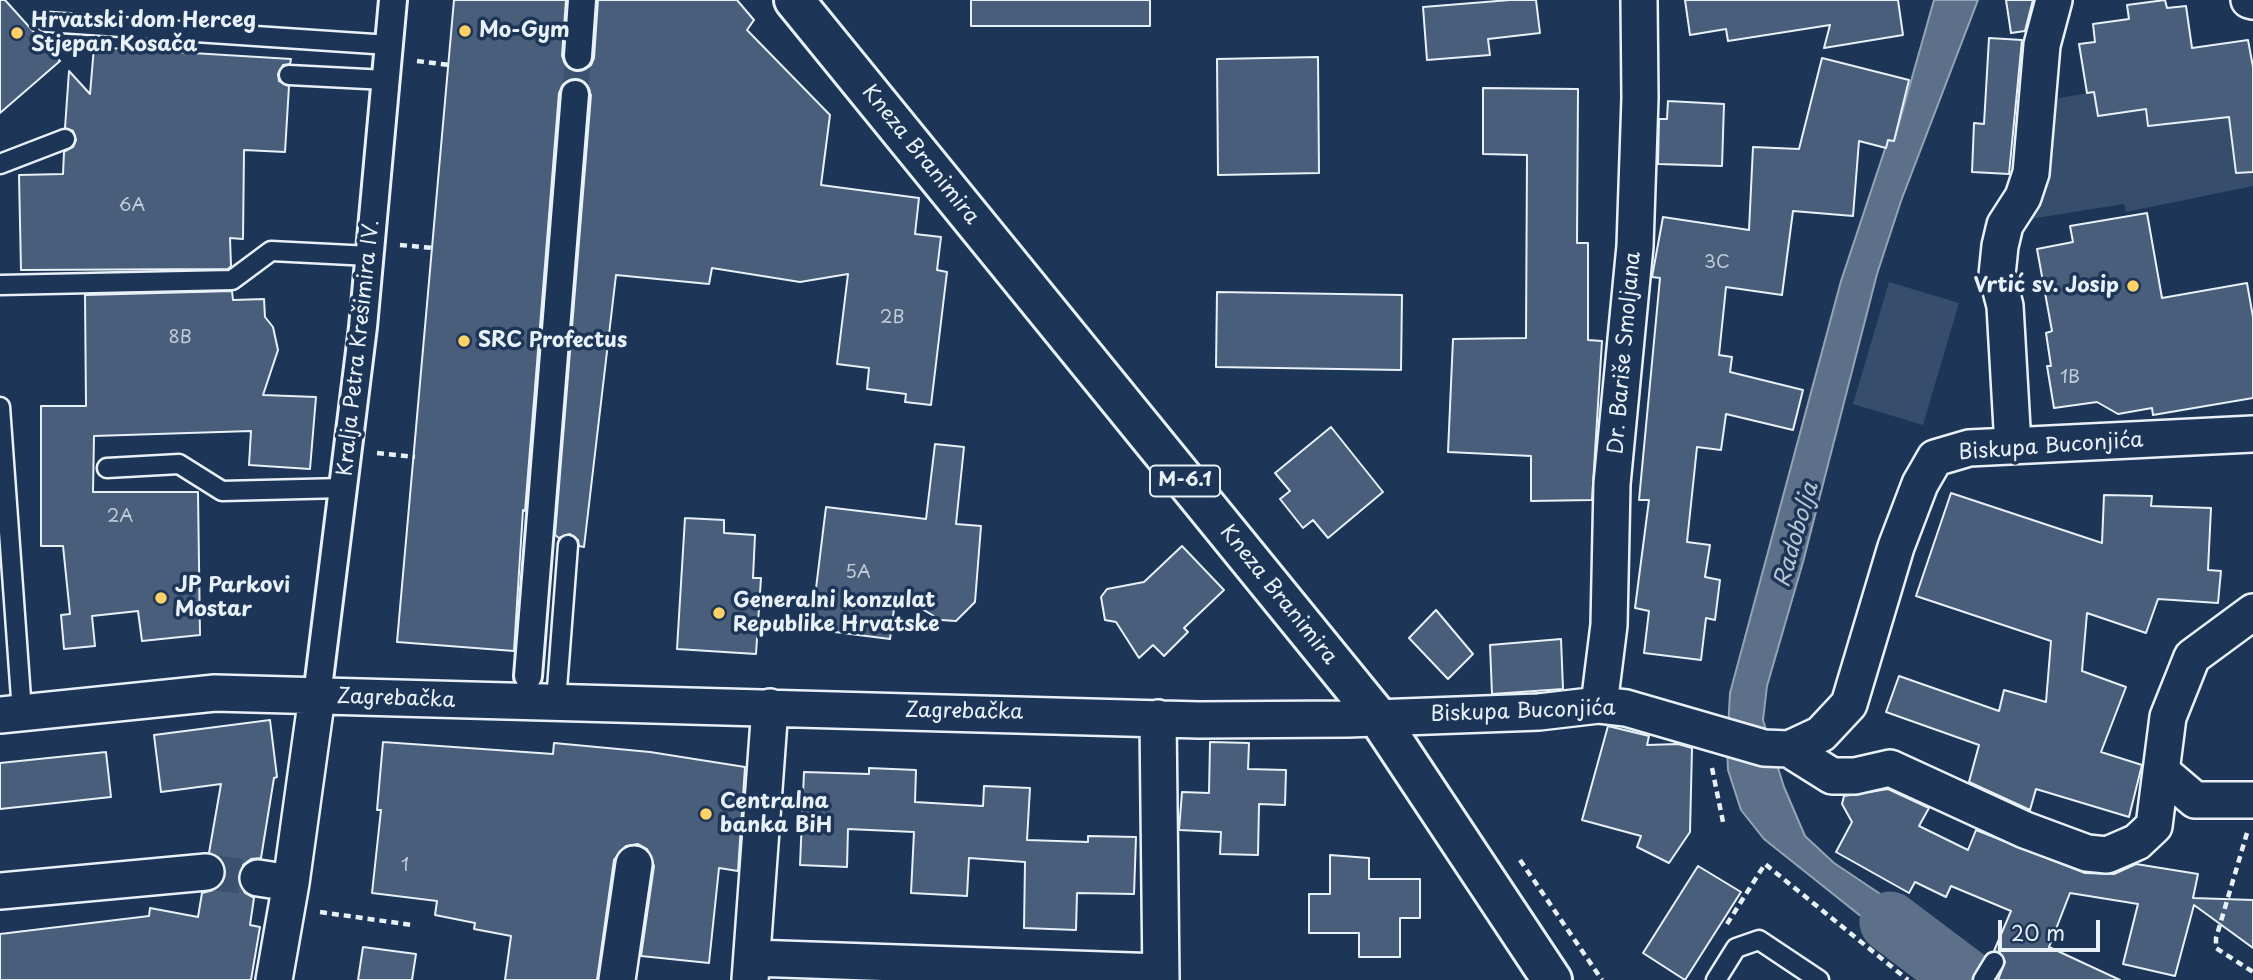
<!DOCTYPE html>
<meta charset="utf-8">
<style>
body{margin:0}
#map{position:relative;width:2253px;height:980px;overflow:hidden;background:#1d3557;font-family:"Playpen Sans",sans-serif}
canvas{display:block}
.scale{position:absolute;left:1998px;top:920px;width:102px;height:32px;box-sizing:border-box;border:4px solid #e8f1f8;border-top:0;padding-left:9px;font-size:21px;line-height:24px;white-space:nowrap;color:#e8f1f8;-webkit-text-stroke:5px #1d3557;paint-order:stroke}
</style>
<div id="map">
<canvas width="2253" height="980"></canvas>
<div class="scale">20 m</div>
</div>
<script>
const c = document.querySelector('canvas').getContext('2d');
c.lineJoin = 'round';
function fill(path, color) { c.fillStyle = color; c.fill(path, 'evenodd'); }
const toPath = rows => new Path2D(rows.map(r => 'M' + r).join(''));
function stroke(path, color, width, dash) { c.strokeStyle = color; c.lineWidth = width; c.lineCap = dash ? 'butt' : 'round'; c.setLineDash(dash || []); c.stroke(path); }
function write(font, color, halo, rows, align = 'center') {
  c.font = font + ' "Playpen Sans",sans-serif'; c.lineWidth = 7; c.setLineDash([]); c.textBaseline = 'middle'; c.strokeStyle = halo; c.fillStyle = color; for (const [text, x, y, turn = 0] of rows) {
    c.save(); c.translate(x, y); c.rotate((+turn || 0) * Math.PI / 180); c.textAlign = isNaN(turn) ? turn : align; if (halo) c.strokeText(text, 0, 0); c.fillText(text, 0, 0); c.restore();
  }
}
const green = toPath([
 [2094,92,2146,109,2148,125,2229,117,2231,130,2253,127,2253,186,2126,212,2124,204,2036,218,2018,230,2037,102],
 [1889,282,1959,303,1923,425,1853,404]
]);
const water = toPath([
 [1934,0,1978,0,1901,201,1877,274,1803,562,1767,686,1763,720,1784,787,1805,836,1834,863,1970,954,1955,980,1941,980,1764,839,1741,810,1728,770,1727,748,1730,693,1841,281,1888,140,1894,141,1934,0]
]);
const river = toPath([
 [1890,922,1967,980]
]);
const building = toPath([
 [0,0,5,0,60,61,0,113,0,0],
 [454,0,566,0,562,56,569,69,578,72,591,65,594,58,598,0,737,0,754,20,747,30,830,115,821,185,919,198,915,234,941,237,937,270,947,272,931,405,905,402,906,394,867,389,869,368,837,364,848,274,800,282,712,268,709,284,616,275,584,547,579,546,578,540,570,534,559,538,555,535,591,95,583,81,576,78,563,85,559,93,525,511,523,510,514,651,397,642,454,0],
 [971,0,1150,0,1150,26,971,26,971,0],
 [1510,0,1536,0,1540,33,1488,39,1490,55,1427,60,1423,7,1510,0],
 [1685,0,1898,0,1903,35,1824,48,1830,25,1728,41,1726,29,1690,35,1685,0],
 [2006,0,2033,0,2025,31,2011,33,2006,0],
 [2165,0,2167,8,2186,6,2192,48,2248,40,2253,67,2253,172,2236,173,2229,117,2148,126,2146,109,2098,116,2094,92,2087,93,2079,44,2095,42,2093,24,2129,19,2127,5,2165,0],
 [1989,38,2022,40,2009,174,1972,172,1974,123,1984,124,1989,38],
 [94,47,291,59,290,64,283,65,278,74,279,81,289,86,285,152,244,150,243,239,230,238,231,266,228,269,21,270,19,175,63,174,64,152,73,147,76,140,73,131,65,128,69,71,90,94,94,47],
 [1318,57,1319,173,1218,175,1217,59,1318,57],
 [1822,58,1909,80,1894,141,1888,140,1886,148,1859,141,1853,216,1793,211,1782,295,1726,287,1719,355,1732,357,1730,372,1803,390,1793,430,1726,414,1721,450,1697,447,1687,542,1710,545,1705,577,1720,580,1715,620,1706,618,1701,660,1644,653,1649,611,1635,608,1649,500,1639,500,1660,278,1652,277,1663,217,1749,230,1753,147,1799,149,1822,58],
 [1483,88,1578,89,1577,243,1588,243,1588,340,1602,341,1592,500,1531,501,1531,456,1448,452,1453,339,1526,338,1527,155,1483,154,1483,88],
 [1668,101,1724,104,1722,166,1658,164,1659,119,1667,119,1668,101],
 [2147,213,2162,298,2247,283,2253,317,2253,398,2153,415,2152,408,2118,414,2097,402,2054,408,2047,366,2051,366,2046,333,2052,331,2037,249,2073,242,2070,226,2147,213],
 [232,291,233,300,264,299,265,317,273,327,278,350,263,395,316,397,310,469,249,465,251,431,94,436,93,492,198,492,200,635,142,641,138,611,92,616,95,646,64,649,61,615,70,614,63,546,41,546,41,406,86,406,85,295,232,291],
 [1217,292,1402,295,1401,370,1216,367,1217,292],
 [1331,427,1383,492,1328,538,1313,520,1303,528,1280,499,1290,491,1275,473,1331,427],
 [935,444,964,447,956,524,981,526,975,602,956,621,941,620,896,594,890,639,811,629,826,507,926,519,935,444],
 [1951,493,2102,543,2104,495,2152,496,2151,506,2211,508,2208,570,2221,571,2218,603,2158,599,2146,633,2087,613,2082,671,2126,687,2101,752,2142,765,2129,817,2036,789,2030,810,1969,782,1979,745,1886,712,1899,676,1999,711,2004,690,2046,702,2051,641,1916,596,1951,493],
 [685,518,724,520,724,533,755,535,753,578,761,578,756,654,677,649,685,518],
 [1182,546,1224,590,1184,628,1188,632,1164,656,1153,645,1139,658,1116,622,1105,620,1101,597,1107,589,1144,582,1182,546],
 [1436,610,1473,654,1448,679,1409,638,1436,610],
 [1561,639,1563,689,1492,694,1490,645,1561,639],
 [270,720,277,777,274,778,261,858,251,859,243,865,238,876,245,893,254,898,250,925,260,927,251,980,0,980,0,934,149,916,150,908,198,917,202,893,217,889,224,880,223,861,209,853,221,784,161,792,154,735,270,720],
 [1608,726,1649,736,1647,745,1678,744,1692,748,1690,832,1669,863,1637,847,1641,836,1582,820,1608,726],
 [383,742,553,754,554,743,650,752,745,767,738,871,719,868,709,963,641,956,654,866,647,849,638,844,626,846,614,860,597,980,505,980,511,936,474,929,475,923,435,915,437,901,372,893,381,810,377,810,383,742],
 [1210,742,1249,743,1248,769,1286,770,1285,805,1259,804,1258,855,1220,854,1221,832,1179,830,1182,792,1209,793,1210,742],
 [106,752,111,797,0,809,0,763,106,752],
 [869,768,916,770,915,802,983,806,984,786,1030,788,1027,840,1088,842,1088,836,1136,837,1134,894,1077,893,1076,930,1024,928,1025,862,969,858,967,896,911,893,914,832,848,829,847,867,800,865,804,772,869,774,869,768],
 [1888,789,1929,808,1919,826,1968,850,1976,830,2085,873,2114,874,2136,864,2198,874,2193,898,2253,900,2253,948,2194,905,2175,976,2123,964,2138,904,2070,893,2049,947,2120,980,1998,980,2005,962,2000,953,1994,951,2011,911,1951,886,1946,897,1915,882,1909,893,1836,852,1852,822,1842,804,1844,796,1888,789],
 [1330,855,1369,858,1369,879,1420,879,1420,918,1400,918,1400,957,1359,957,1359,933,1309,933,1309,894,1330,894,1330,855],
 [1698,866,1741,892,1685,980,1643,953,1698,866],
 [363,947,416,954,412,980,358,980,363,947]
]);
const pedestrianTunnel = toPath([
 [575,94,578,56]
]);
const minorTunnel = toPath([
 [206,872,258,878]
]);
const path = toPath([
 [417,61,449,65],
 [400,245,433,248],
 [377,453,415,457],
 [1712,768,1723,822],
 [2247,833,2216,938,2216,948,2253,972],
 [1520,860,1602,980],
 [320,912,412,925],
 [1727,924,1765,864,1908,980]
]);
const service = toPath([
 [47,22,389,45],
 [289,75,386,80],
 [0,164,65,139],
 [0,285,232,280,271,251,370,256],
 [0,407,22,712],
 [107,468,179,464,222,491,343,488],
 [556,702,568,545],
 [1716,980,1736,948,1759,940,1819,980],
 [1983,980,1994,962]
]);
const pedestrian = toPath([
 [578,56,582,0],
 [528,676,575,94],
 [317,696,363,327,393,0]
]);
const minor = toPath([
 [2249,0,2253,1],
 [2013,446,2005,306,1997,275,2000,246,2005,225,2023,197,2031,173,2042,45,2054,0],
 [1599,705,1609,625,1612,484,1635,246,1640,98,1639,0],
 [0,715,215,693,1199,720,1348,719,1539,712,1599,705,1626,708,1764,748,1789,749,1821,734,1849,704,1896,547,1920,484,1935,458,1969,448,2253,434],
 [1158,718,1161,980],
 [1789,749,1832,776,1855,776,1890,768,2025,830,2087,853,2107,855,2137,842,2154,826,2168,717,2192,657,2253,612],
 [2161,771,2195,800,2253,800],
 [258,878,291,883],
 [0,891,206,872],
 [752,958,1161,972],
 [274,980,291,883,317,696],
 [617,980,634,864],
 [750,980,770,707]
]);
const primary = toPath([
 [794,0,1377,716,1552,980]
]);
const markers = [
 [465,31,7,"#ffd166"],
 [17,33,7,"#ffd166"],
 [2133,286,7,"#ffd166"],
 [464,341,7,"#ffd166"],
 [161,598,7,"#ffd166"],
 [719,613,7,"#ffd166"],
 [706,814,7,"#ffd166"]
];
const numberNames = [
 ["6A",132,206],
 ["3C",1717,263],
 ["2B",892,318],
 ["8B",180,338],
 ["1B",2070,378],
 ["2A",120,517],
 ["5A",858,573],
 ["1",405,866]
];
const shields = [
 [1185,481,70]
];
const shieldNames = [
 ["M-6.1",1185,481]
];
const poiNames = [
 ["Hrvatski dom Herceg",31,21],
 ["Stjepan Kosača",31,45],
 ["Mo-Gym",479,31],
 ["Vrtić sv. Josip",2119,286,"right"],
 ["SRC Profectus",478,341],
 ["JP Parkovi",175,586],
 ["Mostar",175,610],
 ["Generalni konzulat",733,601],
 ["Republike Hrvatske",733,625],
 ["Centralna",720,802],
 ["banka BiH",720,826]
];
const streetNames = [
 ["Kneza Branimira",920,155,51],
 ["Kralja Petra Krešimira IV.",359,348,-84],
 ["Dr. Bariše Smoljana",1625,353,-85],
 ["Biskupa Buconjića",2051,447,-4],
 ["Kneza Branimira",1278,595,51],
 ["Zagrebačka",396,699,2],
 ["Zagrebačka",964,712,1],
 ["Biskupa Buconjića",1523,712,-2]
];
const waterNames = [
 ["Radobolja",1797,535,-74]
];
fill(green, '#374d6c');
fill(water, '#5d7089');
stroke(water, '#95a4b5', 2);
stroke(river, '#5d7089', 61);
fill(building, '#495e7a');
stroke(building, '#e8f1f8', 2);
stroke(pedestrianTunnel, '#3b516f', 26, [26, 13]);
stroke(minorTunnel, '#3b516f', 35, [35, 18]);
stroke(service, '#e8f1f8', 23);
stroke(pedestrian, '#e8f1f8', 32);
stroke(minor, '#e8f1f8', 40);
stroke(primary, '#e8f1f8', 44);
stroke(path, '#e8f1f8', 4.5, [7, 5]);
stroke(service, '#1d3557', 18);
stroke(pedestrian, '#1d3557', 26);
stroke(minor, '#1d3557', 35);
stroke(primary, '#1d3557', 38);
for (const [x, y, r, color] of markers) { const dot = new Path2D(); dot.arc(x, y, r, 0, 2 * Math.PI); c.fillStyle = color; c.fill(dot); stroke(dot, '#1d3557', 2.5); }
write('18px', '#c0ccd8', null, numberNames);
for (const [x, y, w] of shields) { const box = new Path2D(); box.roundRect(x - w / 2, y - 15.5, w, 31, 5); c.fillStyle = '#1d3557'; c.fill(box); stroke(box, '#e8f1f8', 2); }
write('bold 19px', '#e8f1f8', null, shieldNames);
write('bold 21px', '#e8f1f8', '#1d3557', poiNames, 'left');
write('21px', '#e8f1f8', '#1d3557', streetNames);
write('italic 23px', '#b7c4d1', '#1d3557', waterNames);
</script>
